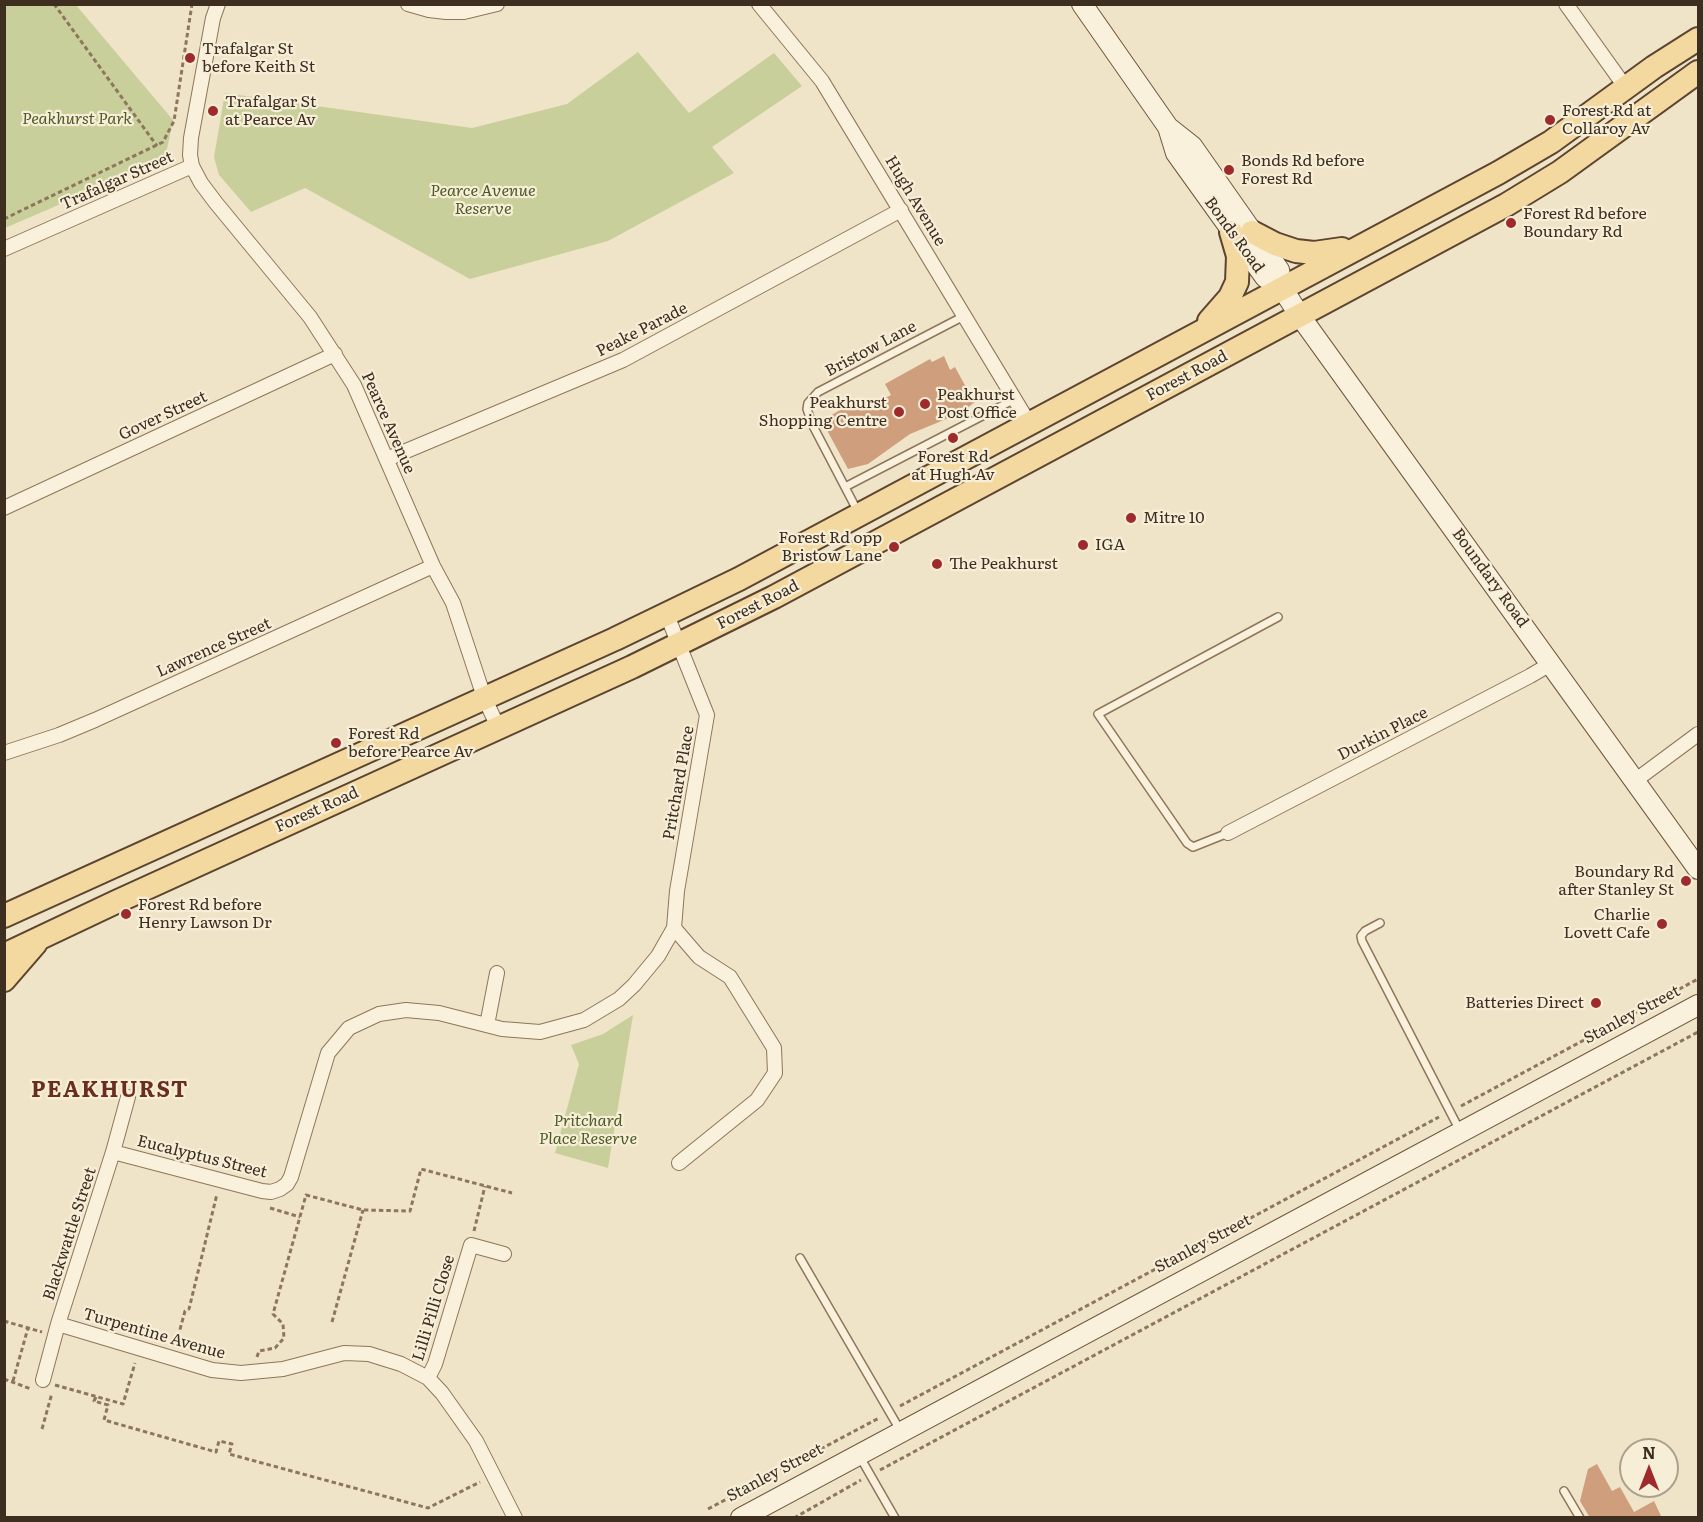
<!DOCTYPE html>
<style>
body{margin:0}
#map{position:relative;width:1703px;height:1522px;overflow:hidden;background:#f0e4c8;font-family:Literata,serif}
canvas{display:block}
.frame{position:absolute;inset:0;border:6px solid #3d2e20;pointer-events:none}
.north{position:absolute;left:1619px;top:1438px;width:60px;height:60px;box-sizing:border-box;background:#f7eed8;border:2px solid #ada18e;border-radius:50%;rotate:0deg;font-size:16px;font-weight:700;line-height:24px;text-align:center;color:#3d2e20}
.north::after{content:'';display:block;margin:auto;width:21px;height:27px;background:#9e2a2b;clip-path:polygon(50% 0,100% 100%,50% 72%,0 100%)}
</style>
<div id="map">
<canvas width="1703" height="1522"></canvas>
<div class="frame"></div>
<div class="north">N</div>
</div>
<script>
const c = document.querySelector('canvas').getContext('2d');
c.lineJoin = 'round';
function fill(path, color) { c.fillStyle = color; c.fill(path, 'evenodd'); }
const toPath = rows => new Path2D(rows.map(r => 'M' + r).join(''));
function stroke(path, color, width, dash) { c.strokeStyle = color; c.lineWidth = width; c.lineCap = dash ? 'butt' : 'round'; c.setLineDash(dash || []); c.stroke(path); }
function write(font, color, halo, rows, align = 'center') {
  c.font = font + ' Literata,serif'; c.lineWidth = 4.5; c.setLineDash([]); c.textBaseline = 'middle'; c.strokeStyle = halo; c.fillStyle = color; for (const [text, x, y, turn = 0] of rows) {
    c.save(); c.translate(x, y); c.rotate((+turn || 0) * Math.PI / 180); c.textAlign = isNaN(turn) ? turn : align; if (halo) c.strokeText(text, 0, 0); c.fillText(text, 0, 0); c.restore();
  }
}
const green = toPath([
 [5,4,76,5,173,120,165,159,5,228],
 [638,52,689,113,774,53,802,86,712,147,734,173,608,241,470,279,305,188,251,212,219,175,214,157,225,93,472,128,567,104],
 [633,1015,608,1168,555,1153,579,1064,571,1045,603,1034]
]);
const building = toPath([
 [944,356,950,370,955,367,972,398,976,401,961,413,910,434,868,464,848,469,822,421,856,400,861,411,891,395,885,384,930,359,932,362],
 [1597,1464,1612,1491,1620,1487,1634,1512,1654,1501,1662,1518,1590,1518,1580,1501,1588,1469]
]);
const path = toPath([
 [54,4,157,146],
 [4,219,163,142,174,121,192,4],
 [1461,1106,1698,979],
 [270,1208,300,1217],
 [474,1231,485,1186],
 [4,1321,42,1332],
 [332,1322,363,1210],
 [176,1344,185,1311,189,1309,217,1194],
 [257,1357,259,1351,275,1348,284,1338,283,1324,273,1314,306,1195,363,1210,410,1211,421,1169,512,1193],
 [4,1379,31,1389],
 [13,1381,28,1328],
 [55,1385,123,1404,135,1363],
 [96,1397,94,1401,108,1405,104,1420,216,1452,219,1441,232,1444,229,1454,428,1508,480,1482],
 [900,1406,1439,1117],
 [42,1429,52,1393],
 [880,1470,1698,1032],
 [708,1509,879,1418],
 [794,1518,861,1480]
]);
const lane = toPath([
 [845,487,1015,399],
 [858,512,812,424,807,409,808,403,818,392,964,316],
 [1228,833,1193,847,1187,843,1098,714,1278,617],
 [1380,923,1365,931,1361,936,1362,941,1459,1129],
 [800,1258,900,1430],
 [860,1457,895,1518],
 [1564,1491,1580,1518]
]);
const street = toPath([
 [218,4,213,18,191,138,190,155,192,166,201,183,216,203,310,317,354,385,433,566,453,603,484,697,498,727],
 [408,4,429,10,446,12,464,12,497,4],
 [759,4,822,81,1029,423],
 [1566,4,1626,88],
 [4,249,192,166],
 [387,459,623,360,901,210],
 [4,508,335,354],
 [4,753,59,735,95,720,433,566],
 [1636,780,1698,734],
 [1228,833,1530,676,1552,663],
 [674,928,699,957,730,977,774,1048,775,1073,757,1100,679,1163],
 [487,1025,497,973],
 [113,1152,262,1191,271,1192,280,1189,287,1184,291,1177,328,1053,349,1028,379,1014,406,1010,439,1013,502,1029,540,1032,584,1020,619,999,634,985,658,956,674,928,677,891,707,715,667,615],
 [58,1324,212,1370,241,1373,283,1369,344,1353,369,1354,401,1364,428,1378,442,1393,476,1441,515,1518],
 [428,1378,435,1364,471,1245,504,1254],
 [43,1380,58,1324,113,1152,128,1097]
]);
const secondary = toPath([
 [1082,4,1168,127,1192,146,1279,270,1282,288,1300,316,1698,869],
 [1168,127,1176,153,1265,277,1282,288],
 [741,1518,1698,1005]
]);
const primary = toPath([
 [1252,232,1275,244,1296,251,1314,253,1342,249],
 [1209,321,1230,297,1237,282,1238,256,1231,232],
 [4,916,615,639,739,579,1498,173,1551,142,1654,67,1698,39],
 [4,955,116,902,632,667,774,597,1506,205,1560,172,1698,72],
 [4,980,36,943]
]);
const markers = [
 [190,58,6,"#9e2a2b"],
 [213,111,6,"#9e2a2b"],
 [1550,120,6,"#9e2a2b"],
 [1229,170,6,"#9e2a2b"],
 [1511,223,6,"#9e2a2b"],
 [925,404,6,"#9e2a2b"],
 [899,412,6,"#9e2a2b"],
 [953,438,6,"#9e2a2b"],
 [1131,518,6,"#9e2a2b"],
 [1083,545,6,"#9e2a2b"],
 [894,547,6,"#9e2a2b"],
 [937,564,6,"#9e2a2b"],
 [336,743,6,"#9e2a2b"],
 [1686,881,6,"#9e2a2b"],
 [126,914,6,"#9e2a2b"],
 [1662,924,6,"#9e2a2b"],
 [1596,1003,6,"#9e2a2b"]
];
const poiNames = [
 ["Trafalgar St",202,49],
 ["before Keith St",202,67],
 ["Trafalgar St",225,102],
 ["at Pearce Av",225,120],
 ["Forest Rd at",1562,111],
 ["Collaroy Av",1562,129],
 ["Bonds Rd before",1241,161],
 ["Forest Rd",1241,179],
 ["Forest Rd before",1523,214],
 ["Boundary Rd",1523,232],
 ["Peakhurst",937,395],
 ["Post Office",937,413],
 ["Peakhurst",887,403,"right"],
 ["Shopping Centre",887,421,"right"],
 ["Forest Rd",953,457,"center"],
 ["at Hugh Av",953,475,"center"],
 ["Mitre 10",1143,518],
 ["Forest Rd opp",882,538,"right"],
 ["Bristow Lane",882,556,"right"],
 ["IGA",1095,545],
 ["The Peakhurst",949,564],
 ["Forest Rd",348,734],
 ["before Pearce Av",348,752],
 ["Boundary Rd",1674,872,"right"],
 ["after Stanley St",1674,890,"right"],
 ["Forest Rd before",138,905],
 ["Henry Lawson Dr",138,923],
 ["Charlie",1650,915,"right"],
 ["Lovett Cafe",1650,933,"right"],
 ["Batteries Direct",1584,1003,"right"]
];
const parkNames = [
 ["Peakhurst Park",77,119],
 ["Pearce Avenue",483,191],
 ["Reserve",483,209],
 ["Pritchard",588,1121],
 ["Place Reserve",588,1139]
];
const streetNames = [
 ["Trafalgar Street",117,181,-24],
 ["Hugh Avenue",915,201,59],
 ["Bonds Road",1234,235,54],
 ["Peake Parade",642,330,-27],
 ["Bristow Lane",871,349,-28],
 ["Forest Road",1187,376,-28],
 ["Gover Street",163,416,-25],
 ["Pearce Avenue",388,423,66],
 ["Boundary Road",1490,578,54],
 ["Forest Road",758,605,-27],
 ["Lawrence Street",214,648,-24],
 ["Durkin Place",1383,734,-27],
 ["Pritchard Place",679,783,-80],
 ["Forest Road",317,810,-24],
 ["Stanley Street",1632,1015,-28],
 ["Eucalyptus Street",202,1157,14],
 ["Blackwattle Street",70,1234,-72],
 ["Stanley Street",1203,1244,-28],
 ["Lilli Pilli Close",434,1308,-73],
 ["Turpentine Avenue",154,1334,16],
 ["Stanley Street",775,1473,-28]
];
const districtNames = [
 ["PEAKHURST",110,1091]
];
fill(green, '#c9cf9b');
fill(building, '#cf9f7d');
stroke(lane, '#8d765c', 10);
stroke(street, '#8d765c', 16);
stroke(secondary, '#6f573f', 22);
stroke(primary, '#5b4430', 26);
stroke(path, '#8d765c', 3, [4.5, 3]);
stroke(lane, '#faf1dc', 7);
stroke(street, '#faf1dc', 14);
stroke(secondary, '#faf1dc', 20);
stroke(primary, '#f3d9a0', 22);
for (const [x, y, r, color] of markers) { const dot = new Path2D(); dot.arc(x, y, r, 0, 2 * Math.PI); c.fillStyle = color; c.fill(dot); stroke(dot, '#f7eed8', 2); }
write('16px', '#3d2e20', '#f7eed8', poiNames, 'left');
write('italic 16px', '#4d5a26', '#f7eed8', parkNames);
write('16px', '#3d2e20', '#f7eed8', streetNames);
c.letterSpacing = '1.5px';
write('bold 22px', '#6b2e1e', '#f7eed8', districtNames);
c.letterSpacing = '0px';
</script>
